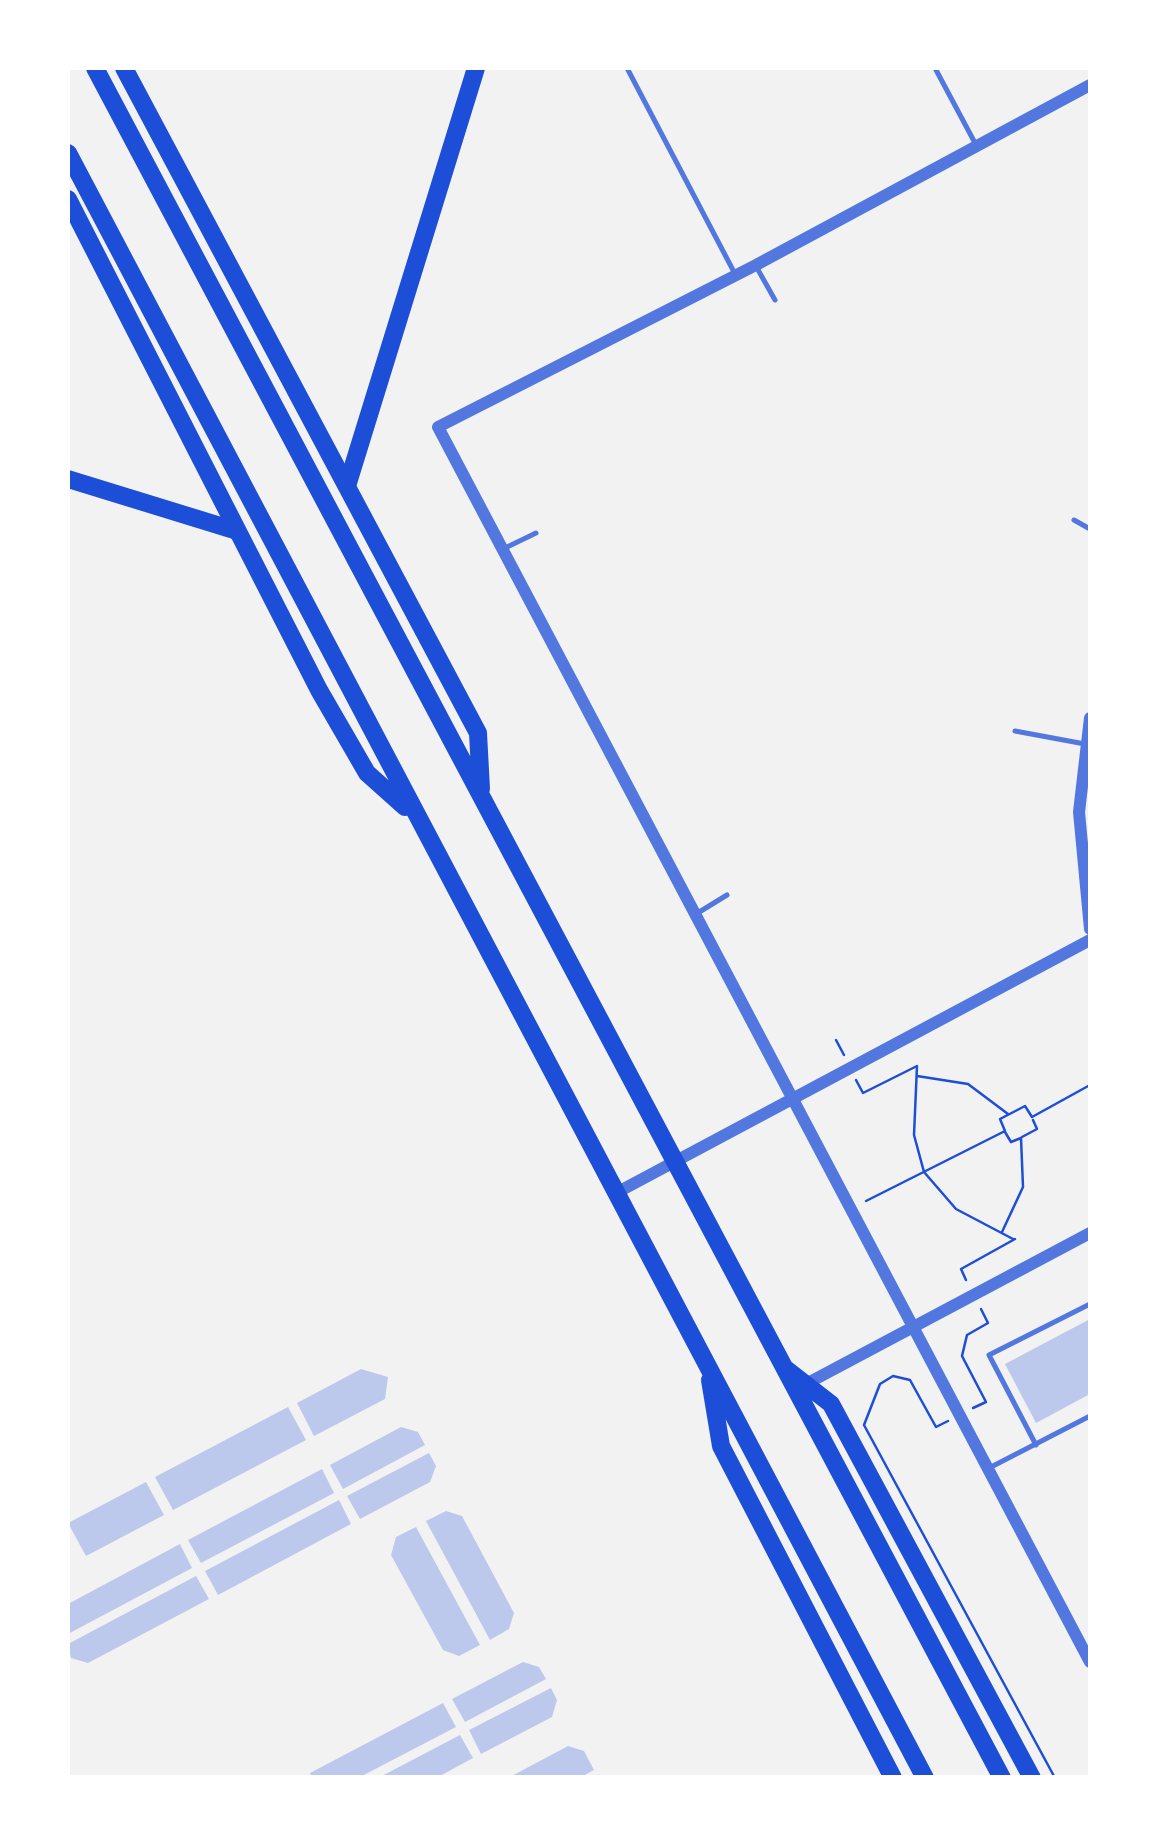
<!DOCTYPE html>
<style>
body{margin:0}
#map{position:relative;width:1158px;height:1845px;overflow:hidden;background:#f2f2f2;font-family:Spectral,serif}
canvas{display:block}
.frame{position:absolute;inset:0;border:70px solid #fff;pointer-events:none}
</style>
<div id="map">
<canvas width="1158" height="1845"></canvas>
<div class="frame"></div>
</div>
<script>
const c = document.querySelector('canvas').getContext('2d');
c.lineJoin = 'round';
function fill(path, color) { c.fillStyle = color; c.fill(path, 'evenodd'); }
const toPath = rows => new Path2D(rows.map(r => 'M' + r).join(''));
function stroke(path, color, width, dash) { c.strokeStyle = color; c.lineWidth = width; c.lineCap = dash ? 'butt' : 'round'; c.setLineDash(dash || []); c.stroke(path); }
const building = toPath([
 [1090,1319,1090,1394,1036,1423,1005,1364],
 [361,1369,388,1377,385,1399,314,1436,297,1403],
 [288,1407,306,1440,173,1510,155,1477],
 [401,1427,418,1432,425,1445,343,1489,330,1465],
 [429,1453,436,1466,430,1482,360,1519,347,1496],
 [322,1469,334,1493,201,1563,188,1540],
 [146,1482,164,1515,86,1556,68,1523],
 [339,1500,351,1524,218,1595,205,1571],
 [446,1511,462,1516,514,1613,509,1629,490,1640,426,1521],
 [416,1527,480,1645,459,1656,443,1650,391,1555,396,1537],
 [180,1544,192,1568,68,1634,68,1604],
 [196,1576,209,1599,88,1663,71,1658,68,1644],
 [523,1662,539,1667,546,1679,465,1722,452,1699],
 [551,1688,557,1700,552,1717,481,1754,469,1730],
 [443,1703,456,1727,358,1778,312,1778,310,1773],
 [460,1735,473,1758,436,1778,378,1778],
 [568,1746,584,1751,594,1770,579,1778,508,1778]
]);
const path = toPath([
 [836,1040,844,1055],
 [917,1076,968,1084,1008,1114],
 [856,1080,863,1093,917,1066,914,1135,924,1172,956,1209,1013,1239],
 [1022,1137,1037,1129,1033,1120],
 [866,1201,1005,1131,1000,1119,1025,1106,1032,1117,1090,1085],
 [1002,1232,1023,1187,1021,1138,1011,1142,1005,1132],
 [966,1280,961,1269,1015,1239],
 [973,1408,986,1402,962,1356,967,1335,988,1323,981,1309],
 [948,1421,936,1427,910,1380,893,1376,880,1384,864,1425,1055,1778]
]);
const service = toPath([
 [627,68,734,272],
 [935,68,975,143],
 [757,268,775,300],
 [1074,520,1090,529],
 [503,549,536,533],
 [1015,731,1085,744],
 [696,914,727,895],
 [1036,1445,989,1355,1090,1304],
 [991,1467,1090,1416]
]);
const tertiary = toPath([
 [1090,85,756,265,438,427,1090,1662],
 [1090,718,1079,812,1090,929],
 [616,1193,1090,940],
 [806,1384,1090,1233]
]);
const primary = toPath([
 [68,479,237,531],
 [347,486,476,68]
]);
const trunk = toPath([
 [95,68,1002,1778],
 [124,68,478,733,481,789],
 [68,153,925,1778],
 [68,199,319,690,367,773,405,807],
 [786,1369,831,1404,1032,1778],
 [710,1380,721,1446,893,1778]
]);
fill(building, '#bdc9ec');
stroke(path, '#1d4ed8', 2.5);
stroke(service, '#5277de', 5);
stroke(tertiary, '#5277de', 12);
stroke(primary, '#1d4ed8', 18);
stroke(trunk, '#1d4ed8', 18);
</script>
